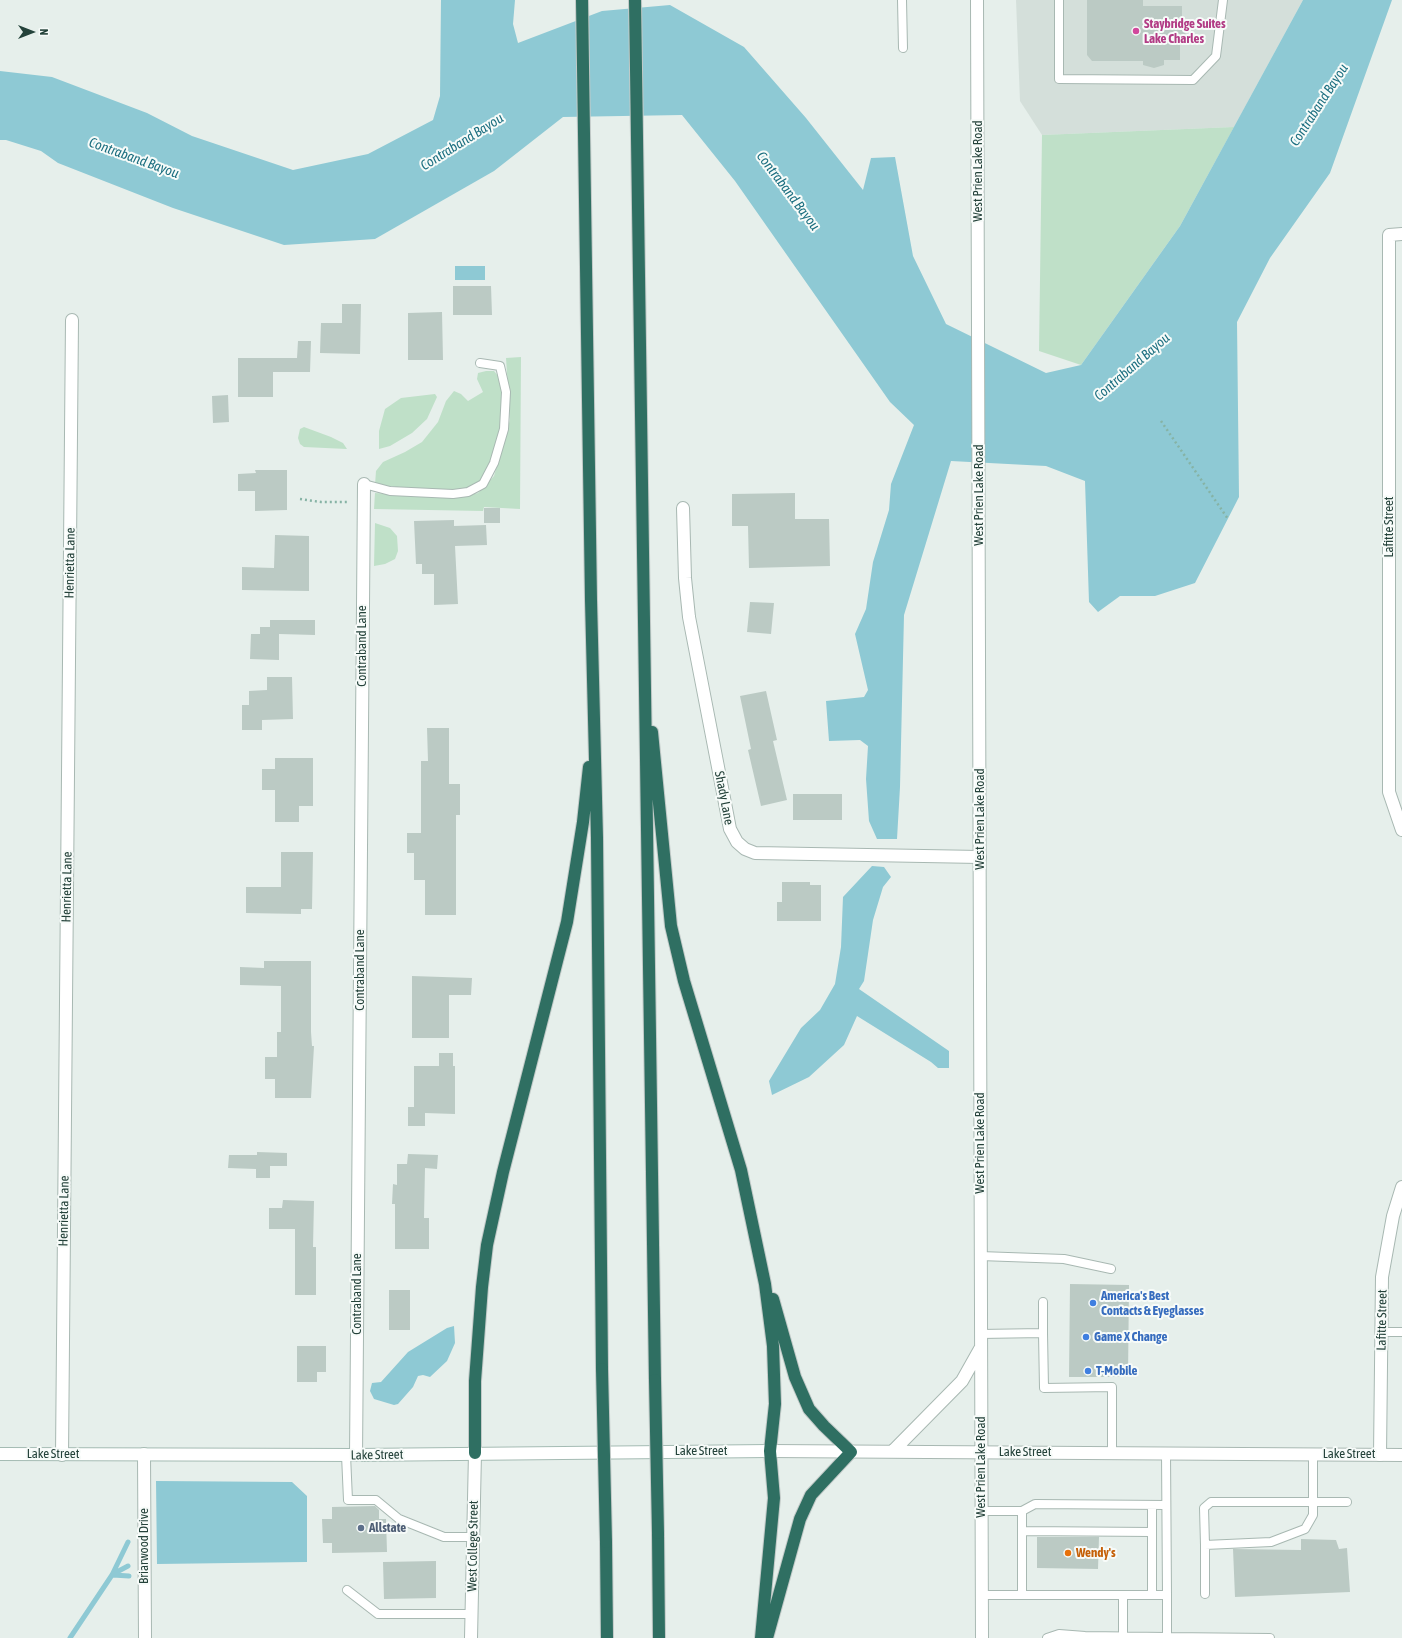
<!DOCTYPE html>
<style>
body{margin:0}
#map{position:relative;width:1402px;height:1638px;overflow:hidden;background:#e6efeb;font-family:"Asap Condensed",sans-serif}
canvas{display:block}
.north{position:absolute;left:12px;top:12px;width:40px;height:40px;-webkit-text-stroke:3px #f7fbf9;paint-order:stroke;rotate:90deg;font-size:11px;font-weight:700;line-height:16px;text-align:center;color:#24423a}
.north::after{content:'';display:block;margin:auto;width:14px;height:18px;background:#24423a;clip-path:polygon(50% 0,100% 100%,50% 72%,0 100%)}
</style>
<div id="map">
<canvas width="1402" height="1638"></canvas>
<div class="north">N</div>
</div>
<script>
const c = document.querySelector('canvas').getContext('2d');
c.lineJoin = 'round';
function fill(path, color) { c.fillStyle = color; c.fill(path, 'evenodd'); }
const toPath = rows => new Path2D(rows.map(r => 'M' + r).join(''));
function stroke(path, color, width, dash) { c.strokeStyle = color; c.lineWidth = width; c.lineCap = dash ? 'butt' : 'round'; c.setLineDash(dash || []); c.stroke(path); }
function write(font, color, halo, rows, align = 'center') {
  c.font = font + ' "Asap Condensed",sans-serif'; c.lineWidth = 4; c.setLineDash([]); c.textBaseline = 'middle'; c.strokeStyle = halo; c.fillStyle = color; for (const [text, x, y, turn = 0] of rows) {
    c.save(); c.translate(x, y); c.rotate((+turn || 0) * Math.PI / 180); c.textAlign = isNaN(turn) ? turn : align; if (halo) c.strokeText(text, 0, 0); c.fillText(text, 0, 0); c.restore();
  }
}
const built = toPath([
 [1016,0,1303,0,1234,127,1042,135,1020,101]
]);
const green = toPath([
 [1234,127,1180,226,1081,365,1039,351,1042,135],
 [521,357,520,509,484,507,483,511,374,509,375,493,458,498,478,493,494,476,510,420,506,358],
 [486,371,494,371,499,377,499,384,501,386,503,411,497,447,481,481,466,490,442,491,375,485,376,471,383,462,405,452,422,442,438,422,446,401,454,391,461,394,468,401,483,392,477,379,478,373],
 [435,394,437,397,427,419,412,433,390,446,379,449,379,431,385,409,401,398],
 [304,427,331,437,343,443,347,449,304,447,300,444,298,438,300,429],
 [375,523,390,528,397,536,398,551,395,559,385,564,374,566]
]);
const water = toPath([
 [441,0,515,0,513,24,518,43,602,11,670,5,744,47,806,118,863,190,871,158,895,157,913,256,946,324,1046,373,1081,365,1180,226,1303,0,1392,0,1330,173,1270,258,1237,322,1239,497,1195,583,1155,596,1120,596,1098,612,1089,602,1085,481,1046,466,951,461,904,615,900,787,897,839,877,839,869,821,866,779,868,746,860,740,829,741,826,701,864,697,868,690,855,634,866,609,873,562,889,510,891,484,914,425,890,402,735,181,682,115,563,117,494,171,375,239,284,245,173,208,58,163,41,151,6,140,0,140,0,71,52,77,147,113,192,136,293,170,368,154,433,120,440,96],
 [455,266,485,266,485,280,455,280],
 [872,866,884,867,891,877,883,887,873,920,864,981,859,989,949,1051,949,1068,938,1068,931,1062,857,1016,844,1045,809,1077,772,1095,769,1081,801,1028,820,1010,835,984,841,947,843,897],
 [454,1326,455,1343,447,1361,430,1377,423,1375,418,1376,413,1387,398,1404,394,1405,374,1399,370,1391,372,1383,381,1382,408,1352,447,1328],
 [156,1481,292,1482,307,1496,307,1562,157,1564]
]);
const stream = toPath([
 [113,1574,128,1566],
 [113,1575,129,1576],
 [70,1638,112,1575,128,1542]
]);
const building = toPath([
 [1087,0,1143,0,1143,6,1182,6,1182,19,1186,19,1185,44,1180,44,1180,60,1164,60,1164,65,1154,68,1143,65,1143,61,1092,61,1087,55],
 [453,286,491,286,492,315,453,315],
 [342,304,361,304,360,354,320,353,321,323,342,323],
 [442,312,443,360,408,360,408,313],
 [298,341,311,341,310,372,273,372,273,397,238,397,238,358,297,358],
 [228,395,229,422,213,423,212,396],
 [255,470,287,470,287,510,255,511,255,491,238,491,238,474,256,473],
 [795,493,795,519,829,519,830,566,749,568,748,526,732,526,732,494],
 [484,508,500,508,500,523,484,523],
 [454,520,454,526,486,525,487,545,455,546,458,604,434,605,434,574,422,574,422,564,416,564,414,521],
 [275,535,309,536,309,591,242,590,242,567,274,568],
 [750,602,774,603,771,634,747,632],
 [270,620,315,620,315,635,279,634,279,660,250,659,251,634,260,634,260,627,270,627],
 [267,677,292,677,293,719,262,720,262,730,242,730,242,705,249,705,249,691,267,690],
 [766,691,777,740,773,741,787,800,761,806,748,750,751,749,740,696],
 [427,728,449,728,449,784,460,784,460,815,456,815,456,915,425,915,425,880,414,880,414,853,407,853,407,833,421,833,421,761,428,761],
 [275,758,313,758,313,806,299,806,299,822,275,822,275,790,262,790,262,769,275,769],
 [793,794,842,794,842,820,793,820],
 [281,852,313,852,312,909,301,909,301,914,246,913,246,887,281,887],
 [782,882,810,882,810,885,821,885,821,921,777,921,777,902,782,902],
 [264,961,311,961,311,1032,312,1046,314,1046,311,1098,275,1098,275,1079,265,1079,265,1057,277,1057,277,1032,281,1032,281,986,240,985,240,967,264,968],
 [412,976,472,978,471,995,449,995,449,1038,412,1038],
 [439,1053,453,1053,453,1066,455,1066,455,1114,425,1113,425,1126,408,1126,408,1107,414,1107,414,1066,439,1066],
 [257,1152,287,1153,287,1166,270,1166,270,1178,256,1178,256,1169,228,1168,229,1155,257,1155],
 [408,1154,438,1155,437,1169,425,1168,424,1218,429,1218,429,1249,395,1249,395,1204,392,1204,393,1184,397,1185,397,1164,407,1164],
 [283,1200,314,1201,313,1247,316,1247,316,1295,295,1295,295,1229,269,1229,269,1208,282,1208],
 [1070,1284,1129,1285,1128,1377,1069,1377],
 [389,1290,410,1290,410,1330,389,1330],
 [297,1346,326,1346,326,1372,317,1372,317,1382,297,1382],
 [375,1506,379,1510,379,1519,386,1519,387,1552,332,1553,332,1543,323,1543,322,1519,332,1519,332,1507],
 [1037,1537,1099,1537,1098,1569,1037,1568],
 [1301,1539,1336,1540,1339,1549,1347,1548,1350,1592,1235,1597,1233,1549,1301,1550],
 [436,1561,436,1598,384,1599,383,1562]
]);
const path = toPath([
 [1161,421,1228,519],
 [300,499,321,502,349,502]
]);
const service = toPath([
 [902,0,903,48],
 [1059,0,1059,79,1193,80,1216,56,1223,0],
 [364,484,390,491,453,494,468,492,483,484,494,463,504,429,506,392,500,366,480,363],
 [980,1256,1064,1259,1111,1269],
 [1043,1302,1043,1333],
 [1382,1332,1402,1332],
 [980,1334,1043,1333,1044,1388,1112,1387,1112,1452],
 [1313,1454,1313,1515,1305,1529,1271,1542,1205,1545,1204,1508,1211,1502,1347,1502],
 [346,1455,348,1500,376,1500,399,1519,444,1537,473,1537],
 [1152,1505,1152,1595],
 [981,1511,1022,1511,1035,1504,1166,1505],
 [1022,1511,1022,1595],
 [1022,1531,1152,1532],
 [1205,1545,1205,1594],
 [347,1590,378,1614,472,1614],
 [982,1595,1167,1595,1166,1453],
 [1123,1595,1123,1636],
 [1167,1637,1270,1638],
 [1047,1638,1059,1634,1085,1636,1167,1637,1167,1595]
]);
const minor = toPath([
 [1402,234,1389,235,1389,792,1402,830],
 [683,508,685,578,689,617,730,829,737,842,745,849,755,853,980,857],
 [144,1454,145,1638],
 [62,1455,72,320],
 [356,1455,364,484],
 [1380,1455,1382,1277,1393,1216,1402,1187]
]);
const tertiary = toPath([
 [977,0,982,1638],
 [770,1451,1402,1455],
 [892,1452,962,1381,980,1349],
 [471,1638,475,1453]
]);
const secondary = toPath([
 [0,1454,356,1455,770,1451]
]);
const motorway = toPath([
 [582,0,591,600,597,838,602,1369],
 [635,0,655,1380],
 [652,732,671,926,684,981,741,1170,765,1284,773,1346,775,1404,770,1451,774,1498,761,1638],
 [475,1453,475,1381,482,1287,487,1245,503,1172,567,922,583,822,589,767],
 [658,1533,659,1638],
 [606,1542,607,1638],
 [767,1638,800,1519,811,1495,851,1452,824,1426,809,1409,795,1377,773,1299]
]);
const motorwayBridge = toPath([
 [602,1369,606,1542],
 [655,1380,658,1533]
]);
const markers = [
 [1136,31,4,"#d1479c"],
 [1093,1303,4,"#3f7fe0"],
 [1086,1337,4,"#3f7fe0"],
 [1088,1371,4,"#3f7fe0"],
 [361,1528,4,"#5c6f8a"],
 [1068,1553,4,"#e8710a"]
];
const hotelNames = [
 ["Staybridge Suites",1144,24],
 ["Lake Charles",1144,39]
];
const streetNames = [
 ["West Prien Lake Road",978,171,-90],
 ["West Prien Lake Road",979,495,-90],
 ["Lafitte Street",1389,527,-90],
 ["Henrietta Lane",70,563,-89],
 ["Contraband Lane",362,646,-90],
 ["Shady Lane",724,798,79],
 ["West Prien Lake Road",980,819,-90],
 ["Henrietta Lane",67,887,-89],
 ["Contraband Lane",360,970,-90],
 ["West Prien Lake Road",980,1143,-90],
 ["Henrietta Lane",64,1211,-89],
 ["Contraband Lane",357,1294,-90],
 ["Lafitte Street",1382,1320,-89],
 ["Lake Street",701,1451],
 ["Lake Street",1025,1452],
 ["Lake Street",53,1454],
 ["Lake Street",1349,1454],
 ["Lake Street",377,1455,-1],
 ["West Prien Lake Road",981,1467,-90],
 ["Briarwood Drive",144,1546,-90],
 ["West College Street",473,1546,-89]
];
const shopNames = [
 ["America's Best",1101,1296],
 ["Contacts & Eyeglasses",1101,1311],
 ["Game X Change",1094,1337],
 ["T-Mobile",1096,1371]
];
const serviceNames = [
 ["Allstate",369,1528]
];
const foodNames = [
 ["Wendy's",1076,1553]
];
const waterNames = [
 ["Contraband Bayou",1319,105,-57],
 ["Contraband Bayou",462,142,-32],
 ["Contraband Bayou",134,158,20],
 ["Contraband Bayou",788,191,53],
 ["Contraband Bayou",1132,367,-41]
];
fill(built, '#d4dfda');
fill(green, '#bfe0c8');
fill(water, '#8ec9d4');
stroke(stream, '#8ec9d4', 5);
fill(building, '#bbcac4');
stroke(service, '#a8b8b2', 10);
stroke(minor, '#a8b8b2', 14);
stroke(tertiary, '#a8b8b2', 14);
stroke(secondary, '#a4bbb3', 14);
stroke(motorway, '#c2cac8', 14);
stroke(path, '#86b3a5', 2.5, [2, 3]);
stroke(service, '#fff', 8);
stroke(minor, '#fff', 12);
stroke(tertiary, '#fff', 12);
stroke(secondary, '#fff', 12);
stroke(motorway, '#2f6f62', 12);
stroke(motorwayBridge, '#c2cac8', 14, []);
stroke(motorwayBridge, '#2f6f62', 12);
for (const [x, y, r, color] of markers) { const dot = new Path2D(); dot.arc(x, y, r, 0, 2 * Math.PI); c.fillStyle = color; c.fill(dot); stroke(dot, '#f7fbf9', 1.5); }
write('bold 13px', '#b23c85', '#f7fbf9', hotelNames, 'left');
write('13px', '#24423a', '#f7fbf9', streetNames);
write('bold 13px', '#366cbe', '#f7fbf9', shopNames, 'left');
write('bold 13px', '#4e5e75', '#f7fbf9', serviceNames, 'left');
write('bold 13px', '#c56008', '#f7fbf9', foodNames, 'left');
write('italic 14px', '#1c6f80', '#f7fbf9', waterNames);
</script>
